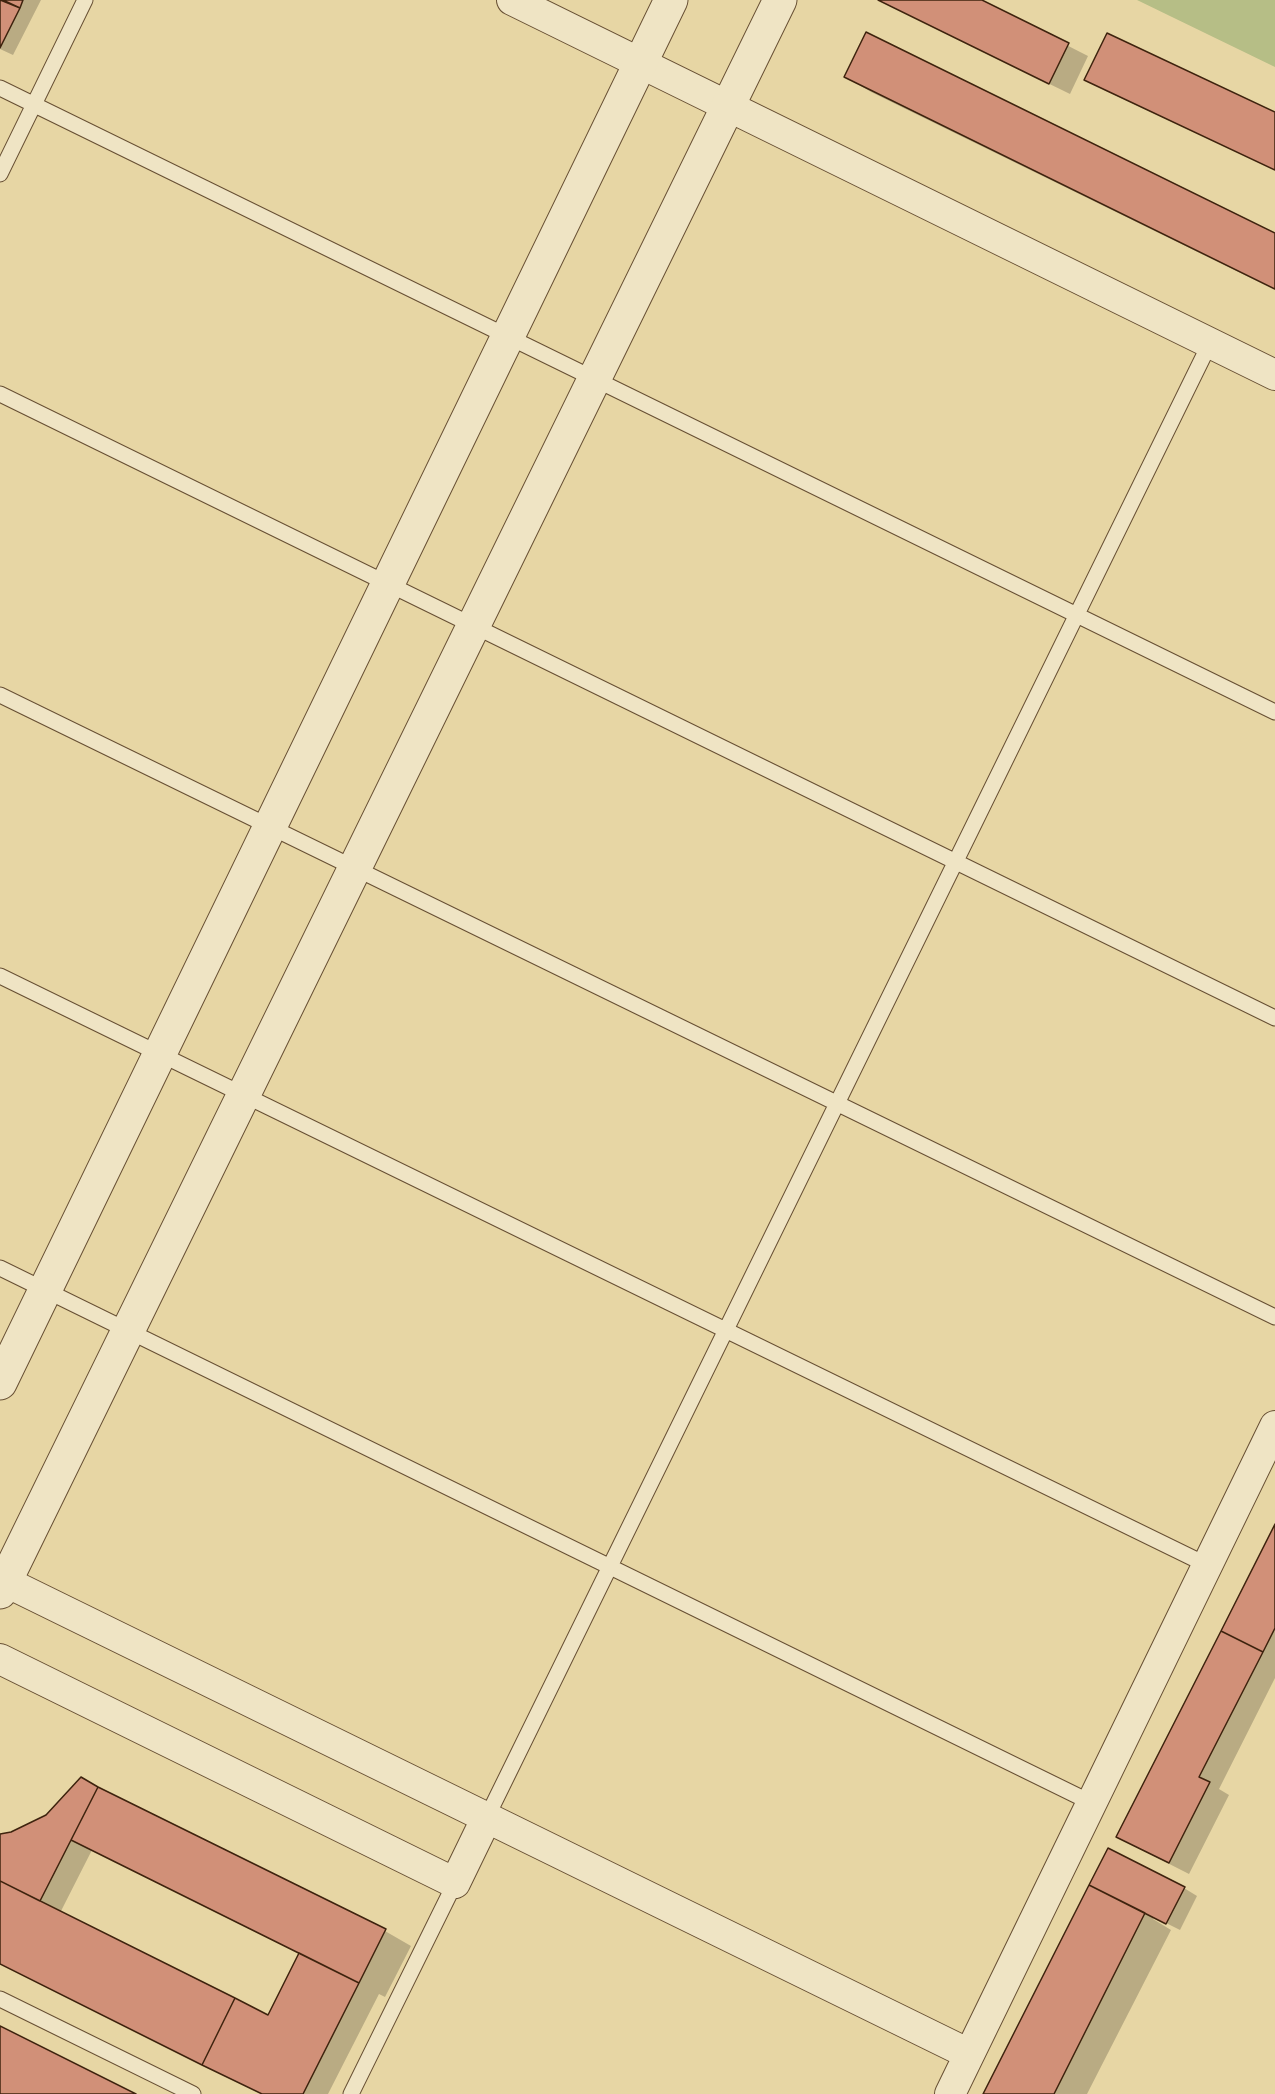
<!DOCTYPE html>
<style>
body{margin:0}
canvas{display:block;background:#e7d6a4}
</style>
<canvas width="1275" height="2094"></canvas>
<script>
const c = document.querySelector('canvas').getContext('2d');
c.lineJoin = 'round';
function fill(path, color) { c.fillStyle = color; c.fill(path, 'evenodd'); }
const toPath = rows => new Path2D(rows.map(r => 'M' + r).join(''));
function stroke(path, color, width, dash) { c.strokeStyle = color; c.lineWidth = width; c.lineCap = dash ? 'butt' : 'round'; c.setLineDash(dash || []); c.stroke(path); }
const green = toPath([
 [1137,0,1275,0,1275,67]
]);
const shadow = toPath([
 [0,0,41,0,13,55,0,49],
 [878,0,978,0,1088,56,1070,94],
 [846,77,1275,235,1275,290,871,92],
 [1086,80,1275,113,1275,170,1106,91],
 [1275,1527,1275,1678,1219,1789,1229,1795,1189,1874,1138,1848],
 [47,1816,385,1931,411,1946,385,1997,379,1994,328,2094,262,2094,0,1964,0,1836,12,1834],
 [92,1850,300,1954,269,2017,60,1913],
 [1091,1884,1184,1888,1197,1896,1180,1930,1154,1917,1153,1919,1171,1930,1087,2094,985,2094]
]);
const building = toPath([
 [0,0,20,8,0,48,0,0],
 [3,0,23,0,20,8,3,0],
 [878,0,982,0,1069,43,1049,84,878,0],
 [866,32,1275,233,1275,289,844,77,866,32],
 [1107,33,1275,112,1275,170,1084,80,1107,33],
 [1275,1524,1275,1628,1263,1652,1221,1631,1275,1524],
 [1221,1631,1263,1652,1199,1777,1210,1782,1169,1863,1116,1837,1221,1631],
 [81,1777,98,1787,40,1901,0,1881,0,1834,11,1832,46,1815,81,1777],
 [98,1787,386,1929,359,1983,71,1840,98,1787],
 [1108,1848,1185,1887,1166,1924,1089,1885,1108,1848],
 [0,1881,235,1998,202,2065,0,1964,0,1881],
 [1089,1885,1145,1913,1054,2094,983,2094,1089,1885],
 [299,1953,359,1983,303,2094,262,2094,202,2065,235,1998,268,2015,299,1953],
 [0,2026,136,2094,0,2094,0,2026]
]);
const service = toPath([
 [0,88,1275,712],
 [0,174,85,0],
 [0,394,1275,1018],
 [0,695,1275,1317],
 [0,976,1207,1565],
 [0,1268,1092,1803],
 [487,1817,1210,343],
 [0,1999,193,2094],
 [351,2094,455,1883]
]);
const minor = toPath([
 [512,0,1275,375],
 [0,1579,969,2054],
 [0,1659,455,1883,487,1817],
 [950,2094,1275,1426]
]);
const tertiary = toPath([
 [0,1383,671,0],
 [0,1592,780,0]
]);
fill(green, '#b6be86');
fill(shadow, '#0003');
fill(building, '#d19078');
stroke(building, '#3e230e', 1.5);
stroke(service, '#685034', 17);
stroke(minor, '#685034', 32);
stroke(tertiary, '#685034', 35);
stroke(service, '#efe4c4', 15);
stroke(minor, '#efe4c4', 30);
stroke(tertiary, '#efe4c4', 33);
</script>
